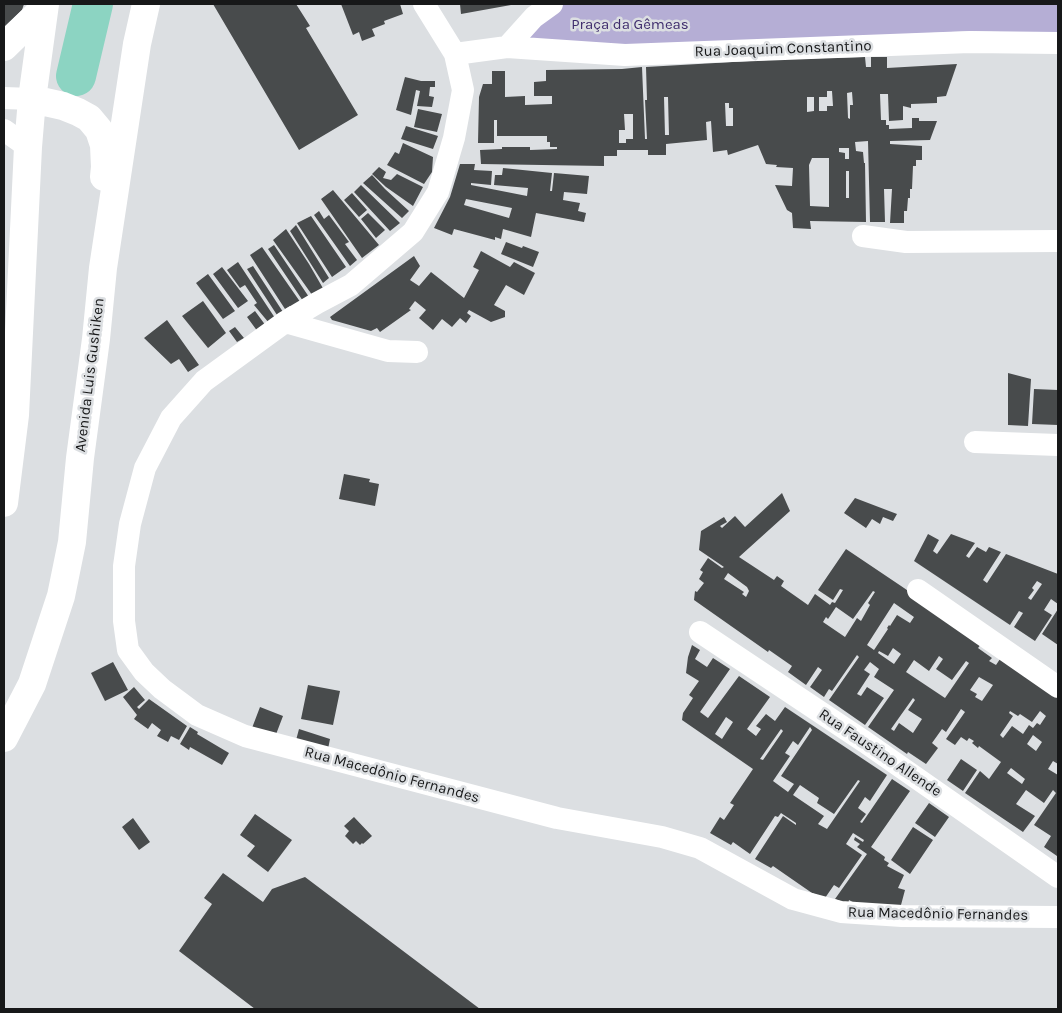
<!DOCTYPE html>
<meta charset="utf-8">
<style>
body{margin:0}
#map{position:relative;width:1062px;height:1013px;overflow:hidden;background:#dcdfe2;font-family:Karla,sans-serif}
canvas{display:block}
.frame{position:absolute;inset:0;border:5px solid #171819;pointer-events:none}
</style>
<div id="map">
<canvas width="1062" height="1013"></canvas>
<div class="frame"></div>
</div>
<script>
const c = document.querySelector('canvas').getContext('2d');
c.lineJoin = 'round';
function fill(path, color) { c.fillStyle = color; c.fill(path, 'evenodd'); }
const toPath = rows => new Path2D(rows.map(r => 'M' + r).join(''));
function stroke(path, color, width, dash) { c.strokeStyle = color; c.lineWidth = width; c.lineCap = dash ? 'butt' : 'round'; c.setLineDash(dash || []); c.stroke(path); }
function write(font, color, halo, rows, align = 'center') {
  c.font = font + ' Karla,sans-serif'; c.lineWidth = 5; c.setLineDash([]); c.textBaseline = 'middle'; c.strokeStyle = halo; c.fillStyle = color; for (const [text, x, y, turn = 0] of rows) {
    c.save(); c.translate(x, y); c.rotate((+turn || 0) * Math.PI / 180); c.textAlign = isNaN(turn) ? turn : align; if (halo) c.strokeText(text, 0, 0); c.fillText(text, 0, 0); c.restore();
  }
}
const green = toPath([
 [563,4,1058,4,1058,34,972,31,635,47,525,40,537,22]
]);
const river = toPath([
 [76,76,93,4]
]);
const building = toPath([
 [4,4,24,4,22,10,4,27],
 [213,4,296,4,310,26,306,28,358,115,299,150],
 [341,4,400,4,403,14,384,21,385,24,372,29,375,36,362,41,359,32,353,35],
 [460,4,511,4,511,5,461,14],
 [865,57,866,67,871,67,871,57,887,57,887,68,957,64,946,96,937,97,937,103,911,104,911,108,903,106,903,120,889,121,888,94,880,94,881,120,886,120,886,125,889,125,889,129,912,128,912,118,919,118,919,121,937,121,930,140,890,141,890,144,922,146,922,160,916,160,916,166,913,166,912,189,910,189,910,198,908,198,907,211,904,211,904,223,890,223,892,189,884,189,885,222,870,222,868,141,855,142,856,151,863,152,864,163,865,163,866,222,810,221,811,229,793,228,792,213,787,210,775,185,792,186,793,168,776,167,777,165,766,164,758,145,728,155,727,150,713,152,711,121,706,122,707,140,666,144,666,155,648,155,648,150,617,150,617,156,604,156,604,166,481,164,480,150,502,149,502,147,530,147,530,150,557,149,557,147,550,147,550,142,547,142,547,136,497,136,497,120,494,120,494,143,478,143,479,97,483,84,492,84,492,71,505,71,505,97,525,96,525,105,552,104,552,96,534,96,534,82,546,81,546,70,622,69,642,67,645,139,647,139,645,100,647,100,646,67,785,59],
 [827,91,832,91,833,106,827,106,827,111,819,111,819,97,827,97],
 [852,92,853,105,850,105,850,119,848,118,847,93],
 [664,97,668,97,669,135,665,135],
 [807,97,814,97,814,111,807,112],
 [725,103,729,103,729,108,733,108,733,126,726,126],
 [624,114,633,114,633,139,626,139,626,143,619,143,619,130,625,130],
 [839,148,849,148,849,159,845,159,845,153,839,152],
 [812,158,829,158,829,207,810,206,809,165],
 [846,171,849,171,849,198,846,198],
 [405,77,421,81,435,81,435,87,430,87,429,96,434,97,432,107,417,106,420,91,416,90,411,115,396,110],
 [418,109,442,114,437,132,414,127],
 [406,126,438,136,433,149,401,139],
 [403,143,433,157,432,172,424,184,387,165,395,152,399,154],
 [460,164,475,164,474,170,492,171,491,185,471,183,471,185,527,196,528,188,494,185,495,175,502,175,503,168,552,173,550,191,552,191,554,173,589,176,587,194,564,192,563,200,580,203,578,211,586,213,584,222,536,213,531,237,503,229,501,239,495,237,495,240,454,229,452,235,434,228,450,197],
 [466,199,512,208,509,218,464,205],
 [379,167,386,172,383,178,391,180,397,174,423,187,413,206,386,187,372,174],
 [372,175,385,189,409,211,402,218,363,183],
 [361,185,400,223,390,231,354,192],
 [333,190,379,245,362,258,321,199],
 [352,193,367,210,359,217,344,200],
 [319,211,324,219,329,215,349,242,345,244,357,260,350,266,314,215],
 [368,213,385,230,376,238,361,219],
 [311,216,346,267,332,277,297,223],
 [296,225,329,278,323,283,290,231],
 [286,229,309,264,324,290,315,299,273,240],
 [506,242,522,248,523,246,539,252,533,267,501,254],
 [274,245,311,300,305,304,268,249],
 [262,247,303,306,294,312,290,306,285,309,250,255],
 [481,251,510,267,514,262,535,273,524,295,506,285,494,305,505,311,505,317,491,322,469,310,467,313,471,316,466,323,460,318,452,327,442,319,433,330,419,318,426,310,415,301,409,309,411,310,380,332,377,328,371,331,332,320,330,317,414,256,420,266,410,280,419,286,431,272,464,298,479,270,473,267],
 [238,262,275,318,269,323,254,305,257,303,245,285,240,288,227,270],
 [253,266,283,312,277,315,247,269],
 [222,267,248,301,238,308,213,274],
 [208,274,235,311,223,319,196,283],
 [203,301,226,333,208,348,182,316],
 [255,311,266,326,258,332,247,317],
 [167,320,199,365,188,372,179,359,171,364,144,338],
 [235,327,244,338,237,342,229,331],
 [1008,373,1031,379,1028,426,1008,425],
 [1034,389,1058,390,1058,425,1032,424],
 [344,474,370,479,369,482,379,484,375,506,339,499],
 [782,493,790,511,739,557,774,580,777,576,784,581,781,586,808,605,815,594,830,605,832,602,835,603,843,590,840,589,833,600,818,590,846,549,904,588,982,643,978,648,992,658,989,661,996,665,1002,656,1058,694,1058,764,1053,761,1048,769,1058,775,1058,853,1057,856,1044,847,1051,836,1034,825,1056,793,1053,790,1044,803,1026,790,1016,804,1035,816,1023,832,965,793,980,771,989,779,1001,762,979,746,978,748,972,743,974,741,969,738,967,741,961,737,955,745,946,739,965,712,961,709,946,732,942,729,932,743,938,748,926,764,908,752,907,754,868,727,894,690,874,677,879,669,870,662,864,670,870,674,857,694,861,696,867,687,884,698,865,725,829,700,859,657,857,655,832,691,829,689,824,697,810,687,822,670,818,667,806,685,788,672,792,666,769,650,768,652,694,600,695,591,697,592,704,583,699,579,703,572,700,570,708,558,722,568,724,567,699,550,701,531,724,517,727,522,720,526,722,528,735,516,745,527],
 [728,573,747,587,749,591,746,597,742,594,744,592,724,579],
 [873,591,875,592,868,603,870,605,861,621,857,618,845,637,823,622,826,617,828,619,836,607,853,619],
 [894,603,914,617,910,623,897,615,890,626,889,625,887,628,888,629,874,650,867,645],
 [893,648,901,654,894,664,878,653,879,651,888,656],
 [939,656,943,659,936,669,952,680,966,661,969,663,945,698,906,672,914,660,929,671],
 [979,677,993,685,982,701,975,697,977,694,970,690],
 [913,698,915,700,908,710,922,719,913,733,899,723,894,731,891,729],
 [1010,711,1018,716,1020,714,1032,722,1040,711,1046,716,1040,725,1037,723,1033,728,1029,725,1023,734,1012,726,1003,738,1000,735,1013,716,1009,713],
 [1033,735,1042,742,1036,751,1027,744],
 [1011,768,1025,779,1022,784,1007,773],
 [855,498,897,514,893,521,883,517,880,524,872,519,866,528,844,513],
 [928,534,939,540,933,551,937,554,951,534,975,543,966,556,969,558,977,547,986,552,989,547,1001,552,983,580,987,583,1006,554,1058,574,1058,604,1051,599,1044,610,1052,615,1035,641,1014,627,1023,613,1019,611,1010,625,914,561],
 [1037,581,1042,584,1031,600,1028,598,1034,590,1032,588],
 [1058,609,1058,645,1042,634],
 [692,645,700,650,695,659,707,667,713,658,730,669,700,712,708,718,739,676,770,697,747,729,756,736,761,729,756,726,766,714,775,721,785,707,887,775,870,801,865,797,858,808,866,814,860,822,862,823,892,779,910,791,871,847,885,857,884,860,889,863,887,866,904,875,898,888,905,890,901,905,862,907,849,900,848,904,835,899,867,854,857,847,860,844,854,840,855,837,863,842,864,840,853,833,846,844,862,855,839,888,834,885,825,898,812,893,773,866,771,868,755,859,783,816,796,825,796,823,781,813,778,817,775,816,750,854,733,842,731,845,710,833,720,817,724,820,734,805,730,803,753,769,682,720,683,713,693,698,689,695,699,681,686,673,688,657],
 [726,717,733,722,722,739,715,734],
 [810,727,812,730,781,776,794,784,788,792,773,781,790,756,785,753,793,741,798,745],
 [781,729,783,731,763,760,760,759],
 [858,780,860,781,827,829,818,824,824,816,793,795,800,785,819,798,817,803,834,814],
 [113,662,128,690,105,701,91,673],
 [308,685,340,691,333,725,301,719],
 [134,687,145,700,137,707,139,709,149,699,187,726,179,740,171,736,168,742,157,736,161,730,152,723,148,729,134,719,137,715,123,697],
 [260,707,283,716,275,737,252,728],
 [190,727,198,732,197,734,229,753,222,765,190,747,189,750,180,744],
 [299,729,330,739,327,754,295,744],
 [961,759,977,770,963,791,947,780],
 [929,803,949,817,935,837,915,823],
 [255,814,292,840,268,872,247,856,255,846,240,835],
 [354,817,372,836,363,844,362,843,360,845,356,841,353,844,345,836,349,831,344,826],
 [133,818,150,842,139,850,122,827],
 [913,827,933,840,910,874,891,860],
 [223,873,263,902,272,889,305,877,480,1009,255,1009,179,951,212,904,204,898]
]);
const minor = toPath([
 [424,4,455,54,463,90,454,138,438,192,413,232,351,285,317,303,285,322,204,381,171,418,145,468,130,524,124,566,124,621,128,650,144,672,162,689,197,715,245,736,557,818,662,837,700,848,793,899,841,912,902,916,1058,917],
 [507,47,534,17,552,4],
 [455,54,507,47,625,55,970,42,1058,43],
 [4,98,32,99],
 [4,130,28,147],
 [863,236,906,242,1058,241],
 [285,322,388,351,417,352],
 [975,442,1058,445],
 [918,590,1058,687],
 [700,632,865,742,1058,877]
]);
const major = toPath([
 [4,47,44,8],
 [32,99,63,106,78,112,89,118,99,130,104,145,105,167,104,177],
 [4,503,15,415,28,147,32,99,45,4],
 [4,738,32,684,61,596,72,542,80,458,96,339,103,268,137,44,146,4]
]);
const parkNames = [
 ["Praça da Gêmeas",630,25]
];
const streetNames = [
 ["Rua Joaquim Constantino",783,49,-2],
 ["Avenida Luis Gushiken",90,375,-83],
 ["Rua Faustino Allende",880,753,34],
 ["Rua Macedônio Fernandes",392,775,15],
 ["Rua Macedônio Fernandes",938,914,1]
];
fill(green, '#b5aed5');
stroke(river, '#8cd4c2', 40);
fill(building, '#484b4c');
stroke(minor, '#fff', 22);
stroke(major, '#fff', 28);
write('15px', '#3f2d6d', '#dcdfe2', parkNames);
write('15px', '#171819', '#dcdfe2', streetNames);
</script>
